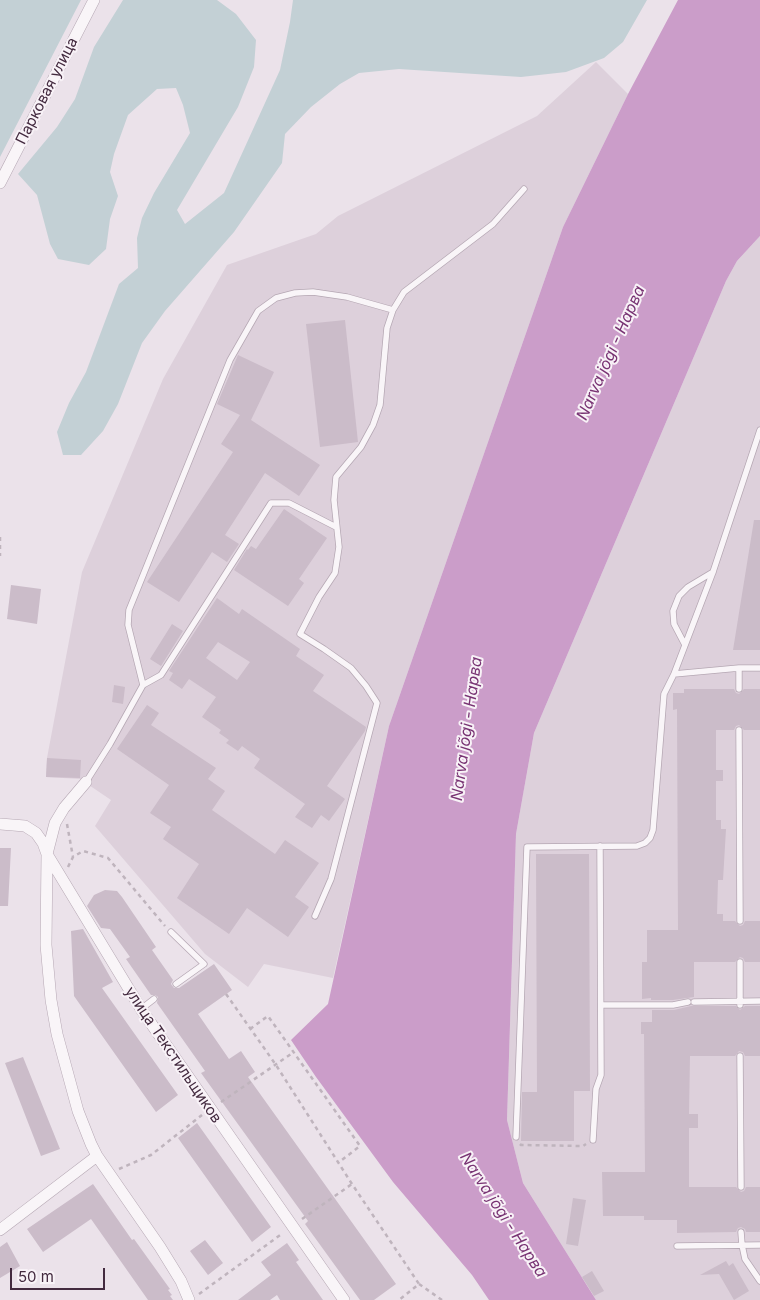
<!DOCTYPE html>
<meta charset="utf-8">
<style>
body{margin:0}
#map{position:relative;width:760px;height:1300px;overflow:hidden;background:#ebe2ea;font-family:Inter,sans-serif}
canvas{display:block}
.scale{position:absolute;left:10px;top:1268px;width:95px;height:22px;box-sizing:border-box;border:2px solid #432a3f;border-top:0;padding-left:6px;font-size:15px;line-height:18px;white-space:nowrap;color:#432a3f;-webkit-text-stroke:4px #f8f2f7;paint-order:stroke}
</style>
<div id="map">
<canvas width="760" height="1300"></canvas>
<div class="scale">50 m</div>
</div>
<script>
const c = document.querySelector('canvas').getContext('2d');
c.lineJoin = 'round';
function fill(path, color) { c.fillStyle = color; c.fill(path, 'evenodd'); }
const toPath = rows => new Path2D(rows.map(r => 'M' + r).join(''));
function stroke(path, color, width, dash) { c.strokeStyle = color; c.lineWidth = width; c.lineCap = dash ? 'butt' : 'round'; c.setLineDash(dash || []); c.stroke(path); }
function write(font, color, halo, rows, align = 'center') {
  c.font = font + ' Inter,sans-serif'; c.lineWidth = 4; c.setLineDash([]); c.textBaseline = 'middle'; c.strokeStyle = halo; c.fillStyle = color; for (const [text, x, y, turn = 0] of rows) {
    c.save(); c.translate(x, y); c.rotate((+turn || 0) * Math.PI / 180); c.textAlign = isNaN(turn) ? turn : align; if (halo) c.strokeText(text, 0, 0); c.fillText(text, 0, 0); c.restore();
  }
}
const built = toPath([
 [596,62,628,94,563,227,389,726,333,978,264,964,248,987,205,954,95,826,111,800,80,779,46,777,47,758,82,572,163,379,227,265,316,234,338,216,537,116],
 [760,236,760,1300,596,1300,523,1183,507,1120,516,834,534,733,726,281,737,261]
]);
const green = toPath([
 [0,0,81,0,0,157],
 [123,0,217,0,236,14,256,40,254,67,238,107,177,210,185,224,224,193,280,70,290,22,293,0,647,0,623,42,604,58,566,72,521,77,399,69,359,73,340,84,311,107,285,134,282,163,234,232,165,311,142,343,118,404,103,431,81,455,63,455,57,432,69,403,86,372,119,284,138,268,137,238,142,218,154,193,190,133,183,105,176,88,157,89,128,115,114,154,110,172,118,196,110,219,106,249,89,265,58,259,50,244,37,195,18,174,57,127,75,99,94,47]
]);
const water = toPath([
 [678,0,760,0,760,236,737,261,726,281,534,733,516,834,507,1120,523,1183,596,1300,489,1300,472,1275,393,1182,316,1077,291,1040,328,1004,389,726,563,227,628,94]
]);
const building = toPath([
 [345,320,358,442,320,447,306,324],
 [238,355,274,372,251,420,320,465,299,496,265,473,225,535,239,544,227,562,212,552,179,602,147,582,233,452,221,444,240,415,217,404],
 [284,509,327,538,299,579,304,583,288,606,234,570,247,549,248,550,251,546,256,549],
 [754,520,760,520,760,650,733,650],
 [11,585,41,589,37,624,7,619],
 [217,598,239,614,242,609,300,649,296,656,324,675,313,691,366,727,365,731,327,786,345,799,329,821,321,815,312,828,295,817,305,804,254,768,260,759,242,746,238,751,226,743,229,740,219,733,221,730,202,717,216,697,189,679,182,689,169,680,173,673,169,671],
 [218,642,250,662,237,680,206,658],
 [172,624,183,631,161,666,150,659],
 [114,685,125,687,123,704,112,702],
 [684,689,734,689,736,693,739,694,744,689,760,689,760,730,744,730,739,725,736,726,734,730,716,730,716,770,723,770,723,781,716,781,716,820,721,820,721,829,726,829,723,880,718,880,717,914,723,914,723,921,735,921,740,926,743,925,745,921,760,921,760,962,745,962,743,958,740,957,735,962,694,962,694,997,673,1000,651,1000,651,998,642,999,642,962,647,962,647,930,678,930,677,709,673,710,673,693,684,693],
 [147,705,159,713,151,725,216,768,208,779,225,791,212,810,275,854,285,840,319,863,295,897,309,907,288,937,247,908,229,934,177,898,199,864,163,839,171,827,150,813,169,785,117,749],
 [47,758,81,760,80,778,46,777],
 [0,848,11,848,8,906,0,906],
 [536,854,589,854,590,1091,574,1091,574,1141,521,1141,522,1092,537,1092],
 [105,890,117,891,122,897,156,947,152,950,173,980,171,984,174,988,179,988,214,964,232,990,198,1014,229,1059,241,1051,255,1072,248,1077,396,1284,374,1300,360,1300,305,1224,308,1221,201,1073,205,1071,157,1003,158,997,155,995,151,995,126,959,130,957,110,929,101,928,87,906,94,895],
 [83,929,113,982,102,988,178,1095,156,1112,74,996,71,931],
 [691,1006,736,1006,740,1010,745,1006,760,1006,760,1056,745,1056,743,1052,739,1051,735,1056,690,1056,689,1114,698,1114,698,1128,689,1128,689,1187,736,1187,741,1192,744,1191,746,1187,760,1187,760,1232,746,1232,745,1229,741,1227,738,1228,736,1232,677,1233,677,1220,644,1220,644,1216,603,1216,602,1172,645,1172,644,1034,641,1034,641,1022,652,1022,652,1010,674,1010],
 [23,1057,60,1149,41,1156,5,1063],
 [197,1123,271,1227,252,1242,178,1138],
 [93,1184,132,1240,134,1239,170,1289,168,1290,172,1295,170,1296,173,1300,148,1300,91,1219,43,1252,27,1229],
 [573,1198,586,1200,578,1246,566,1244],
 [205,1240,223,1263,208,1275,190,1251],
 [7,1242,20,1266,0,1278,0,1247],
 [287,1243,299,1260,296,1262,323,1300,280,1300,277,1295,270,1300,238,1300,271,1275,261,1262],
 [726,1261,729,1266,733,1263,749,1291,734,1300,719,1274,700,1275],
 [592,1271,604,1291,594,1296,582,1277]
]);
const path = toPath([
 [0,537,0,556],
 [67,824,73,857],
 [68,867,73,857,83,851,108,858,165,926],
 [226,994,276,1065,352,1184,419,1284,399,1300],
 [250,1029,268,1016,360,1146,338,1163],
 [221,1102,294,1052],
 [520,1144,521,1145,583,1146,586,1144],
 [119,1169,151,1155,202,1115],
 [302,1219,352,1184],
 [419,1284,442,1300],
 [199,1294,283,1233]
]);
const service = toPath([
 [685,645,674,624,673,611,679,596,688,587,713,572],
 [739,668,739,689],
 [674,674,713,572,760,430],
 [143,685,161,675,271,503,289,503,336,527],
 [739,730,740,921],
 [86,782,110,744,143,685,128,625,129,610,230,360,258,311,276,298,295,293,313,292,347,297,393,310],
 [315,916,331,879,377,703,366,686,351,668,324,649,300,634,319,597,335,573,339,547,334,500,336,477,361,447,373,425,380,405,387,328,393,310,404,292,493,224,524,189],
 [171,932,204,964,176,984],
 [740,962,740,1005],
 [694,1002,760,1001],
 [601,1005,673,1005,688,1002],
 [141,1009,154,999],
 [740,1056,741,1187],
 [516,1137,527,847,637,846,645,843,650,838,653,830,664,694,674,674,739,668,760,668],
 [593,1140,596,1089,601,1075,600,846],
 [741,1232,742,1245,745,1259,760,1281],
 [677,1246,760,1245]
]);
const minor = toPath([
 [0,183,94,0],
 [86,782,64,808,55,823,47,854,46,945,51,1000,57,1034,78,1111,91,1144,97,1156,160,1247,181,1281,189,1300],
 [0,824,25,826,36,833,43,843,47,854,141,1009,344,1300],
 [0,1230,97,1156]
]);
const streetNames = [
 ["Парковая улица",47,91,-63],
 ["улица Текстильщиков",173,1055,56]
];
const waterNames = [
 ["Narva jõgi - Нарва",611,353,-66],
 ["Narva jõgi - Нарва",467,729,-82],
 ["Narva jõgi - Нарва",503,1215,57]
];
fill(built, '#ddd0db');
fill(green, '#c3d0d5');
fill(water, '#cb9dc9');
fill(building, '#cbbcc9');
stroke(service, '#b5a7b3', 7);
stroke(minor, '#b5a7b3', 12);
stroke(path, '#bfb4bd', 2.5, [4, 4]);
stroke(service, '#f9f5f8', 5.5);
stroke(minor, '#f9f5f8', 11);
write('15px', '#432a3f', '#f8f2f7', streetNames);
write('italic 16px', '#783373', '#f8f2f7', waterNames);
</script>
